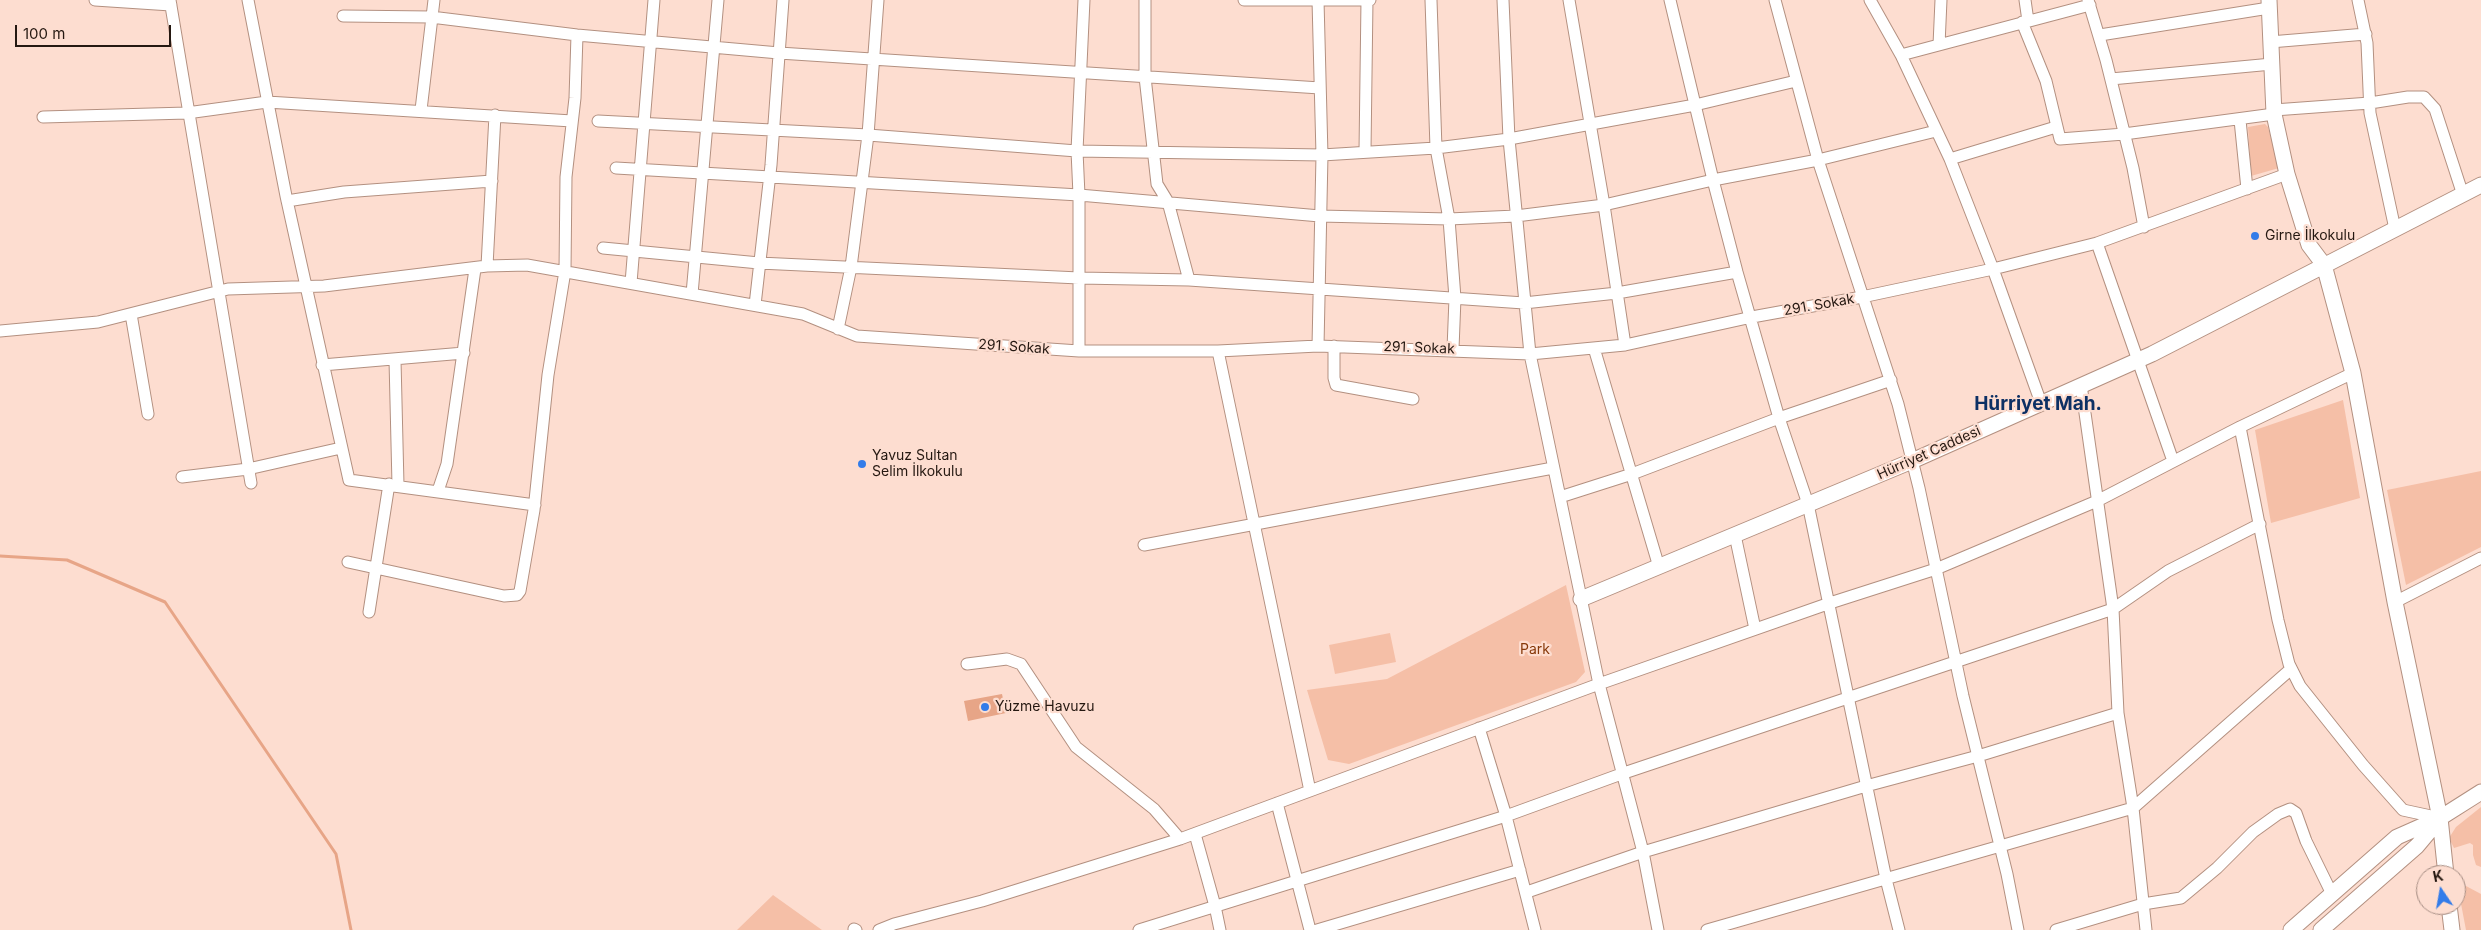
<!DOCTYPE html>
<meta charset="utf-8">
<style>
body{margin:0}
#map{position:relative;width:2481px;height:930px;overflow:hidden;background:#fdddd0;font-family:Inter,sans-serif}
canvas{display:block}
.north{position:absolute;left:2416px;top:865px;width:50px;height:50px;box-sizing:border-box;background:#fdddd0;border:1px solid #a78e84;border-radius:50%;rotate:348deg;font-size:14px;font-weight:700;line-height:20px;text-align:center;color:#251811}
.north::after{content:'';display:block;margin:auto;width:18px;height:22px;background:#337ce9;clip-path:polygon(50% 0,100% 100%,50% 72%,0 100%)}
.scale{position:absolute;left:15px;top:25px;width:156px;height:22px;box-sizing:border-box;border:2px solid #251811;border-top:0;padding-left:6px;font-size:15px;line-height:18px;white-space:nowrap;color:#251811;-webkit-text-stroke:4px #fdddd0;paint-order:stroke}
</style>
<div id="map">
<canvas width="2481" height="930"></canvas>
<div class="north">K</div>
<div class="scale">100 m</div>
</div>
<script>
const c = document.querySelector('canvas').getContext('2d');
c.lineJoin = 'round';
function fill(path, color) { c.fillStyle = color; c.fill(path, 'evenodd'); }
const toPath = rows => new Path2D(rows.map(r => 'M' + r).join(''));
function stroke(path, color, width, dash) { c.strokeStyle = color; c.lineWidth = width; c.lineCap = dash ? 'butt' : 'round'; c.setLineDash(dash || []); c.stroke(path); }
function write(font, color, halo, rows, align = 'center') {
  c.font = font + ' Inter,sans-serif'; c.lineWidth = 4.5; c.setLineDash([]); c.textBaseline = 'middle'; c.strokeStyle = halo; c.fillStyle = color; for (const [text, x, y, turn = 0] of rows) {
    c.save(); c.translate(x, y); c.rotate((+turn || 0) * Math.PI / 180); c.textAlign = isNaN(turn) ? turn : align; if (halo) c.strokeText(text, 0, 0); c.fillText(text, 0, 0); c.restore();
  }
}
const green = toPath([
 [2265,124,2268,127,2279,168,2251,176,2248,127],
 [2343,400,2360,498,2271,523,2255,430],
 [2481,471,2481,547,2406,585,2387,490],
 [1566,585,1585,672,1576,682,1349,764,1328,760,1307,690,1387,679],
 [1390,633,1396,662,1335,674,1329,645],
 [2481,807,2481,867,2476,865,2473,855,2473,845,2470,843,2454,848,2449,838,2456,827],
 [2466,886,2481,894,2481,930,2466,930,2458,888],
 [773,895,822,930,737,930]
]);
const water = toPath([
 [1002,694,1006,713,968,721,964,701]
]);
const stream = toPath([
 [0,556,67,560,165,602,336,854,351,930]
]);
const street = toPath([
 [95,0,171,5],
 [170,0,251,483],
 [248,0,286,196,349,480,535,505],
 [1145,0,1145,77,1157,184,1168,202,1189,280],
 [1244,0,1370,0],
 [1431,0,1436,148,1449,219,1455,298,1453,349],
 [1503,0,1509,139,1530,354,1599,684,1643,852,1658,930],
 [1569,0,1604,205,1625,345],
 [1670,0,1713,180,1737,272,1779,418,1808,504,1886,879,1899,930],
 [1775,0,1818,160,1898,404,1919,488,1963,696,2007,874,2018,930],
 [1870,0,1901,55,1950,159,1993,269,2041,403],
 [2025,0,2028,21],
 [2088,0,2106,60,2133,168,2144,227],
 [2358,0,2367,43,2370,113,2395,229],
 [343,16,431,17,577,35,779,53,1320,88],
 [2022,22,2046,81,2060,139,2124,134,2274,114],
 [2100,35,2269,8],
 [2270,42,2366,34],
 [1939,45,1941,0],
 [1901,55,2090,5],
 [2111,79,2272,64],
 [421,110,434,0],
 [2274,110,2370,103,2408,97,2424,97,2435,109,2463,195],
 [43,117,187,113,267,102,572,121],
 [2240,120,2247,189],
 [598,121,868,135,1077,151,1322,155,1436,148,1509,139,1695,105,1796,81],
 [1365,151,1367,0],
 [1950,159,2056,127],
 [616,168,1079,195,1320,216,1449,219,1516,216,1604,205,1713,180,1818,160,1936,131],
 [287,201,344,192,492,181],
 [2097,243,2173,461],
 [603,248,759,263,1079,278,1189,280,1524,303,1617,293,1737,272],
 [487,266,495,115],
 [631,283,654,0],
 [692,294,718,0],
 [755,305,771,165,783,0],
 [131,314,148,414],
 [838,329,851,267,868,135,878,0],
 [0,331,98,322,228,289,324,286,487,266,527,265,803,314,857,336,1079,351,1218,351,1318,346,1530,354,1625,345,1752,317,1862,297,1993,269,2097,243,2287,174],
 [1318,346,1322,155,1318,0],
 [1334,346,1334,378,1336,385,1413,399],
 [1594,348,1659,567],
 [1079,351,1079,195,1077,151,1084,0],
 [1218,351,1310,791],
 [395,360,398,485],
 [322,365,464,353],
 [2081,385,2113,609,2118,713,2133,808,2146,930],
 [2240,427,2278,620,2289,664,2300,686,2363,765,2403,810,2440,818],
 [182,477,248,469,341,448],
 [438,491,447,464,475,269],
 [1560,497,1632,474,1779,418,1891,380],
 [1735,535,1755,629],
 [1144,545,1553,468],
 [348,562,504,596,517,595,520,591,534,510,548,375,565,271,566,177,575,98,577,35],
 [2395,602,2481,558],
 [369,612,389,484],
 [967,664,1007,659,1021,664,1076,747,1154,809,1180,839],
 [1479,728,1506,816,1535,930],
 [1277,803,1310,930],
 [1195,834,1215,906,1220,930],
 [1527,892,1643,852,1866,786,1978,756,2118,713],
 [854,929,856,930],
 [879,930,894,924,982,901,1180,839,1599,684,1830,603,1936,569,2097,501,2240,427,2353,373],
 [1139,930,1506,816,1624,773,2113,609,2168,571,2260,524],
 [1317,930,1520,870],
 [1707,930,2133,808,2291,669],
 [2056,930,2143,904,2181,898,2217,868,2253,832,2278,814,2290,809,2296,813,2306,841,2332,894]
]);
const secondary = toPath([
 [2269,0,2274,114,2287,174,2309,245,2324,265,2353,373,2395,602,2440,818,2446,875],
 [1581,599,1912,461,2152,354,2481,185],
 [2449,905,2452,930],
 [2291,930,2397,837,2440,818,2481,792],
 [2321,930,2417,846,2438,821]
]);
const markers = [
 [2255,236,5,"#337ce9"],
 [862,464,5,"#337ce9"],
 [985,707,5,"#337ce9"]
];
const poiNames = [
 ["Girne İlkokulu",2265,236],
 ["Yavuz Sultan",872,456],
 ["Selim İlkokulu",872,472],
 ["Yüzme Havuzu",995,707]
];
const streetNames = [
 ["291. Sokak",1819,305,-10],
 ["291. Sokak",1014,347,4],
 ["291. Sokak",1419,348,2],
 ["Hürriyet Caddesi",1929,453,-24]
];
const parkNames = [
 ["Park",1535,650]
];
const districtNames = [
 ["Hürriyet Mah.",2038,404]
];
fill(green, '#f5bfa7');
fill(water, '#e7a587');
stroke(stream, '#e7a587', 3);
stroke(street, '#b39080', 13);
stroke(secondary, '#b39080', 17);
stroke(street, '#fff', 11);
stroke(secondary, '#fff', 15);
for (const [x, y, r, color] of markers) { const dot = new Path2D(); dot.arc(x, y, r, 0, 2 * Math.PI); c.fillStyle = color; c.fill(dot); stroke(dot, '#fdddd0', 2); }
write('14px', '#251811', '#fdddd0', poiNames, 'left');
write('14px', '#251811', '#fdddd0', streetNames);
write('14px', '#87390a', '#fdddd0', parkNames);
write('bold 19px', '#0d3064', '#fdddd0', districtNames);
</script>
